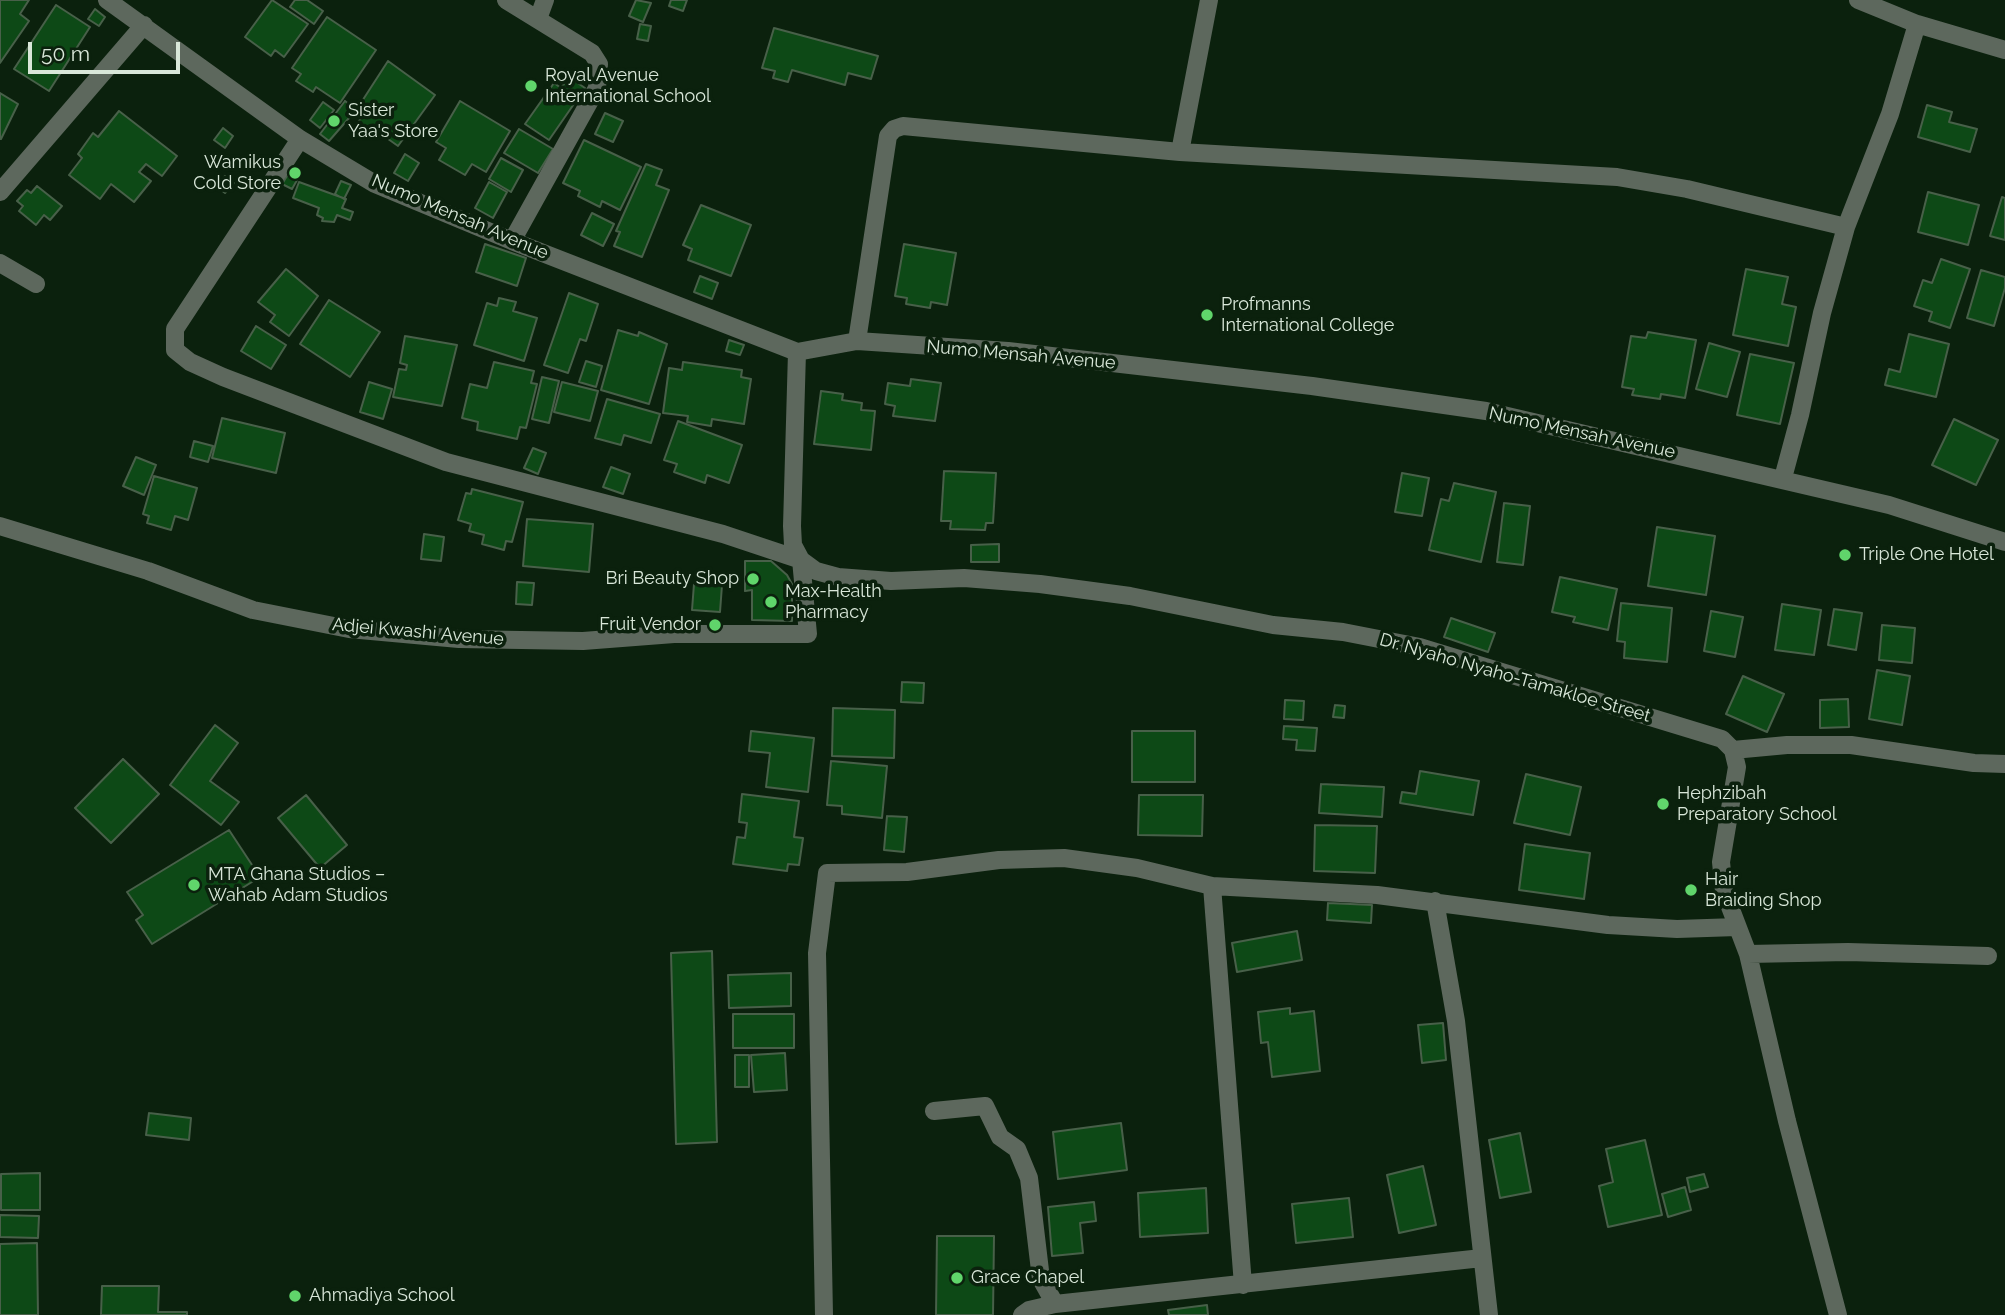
<!DOCTYPE html>
<meta charset="utf-8">
<style>
body{margin:0}
#map{position:relative;width:2005px;height:1315px;overflow:hidden;background:#0b210d;font-family:Raleway,sans-serif}
canvas{display:block}
.scale{position:absolute;left:28px;top:42px;width:152px;height:32px;box-sizing:border-box;border:4px solid #d9e7d9;border-top:0;padding-left:9px;font-size:21px;line-height:24px;white-space:nowrap;color:#d9e7d9;-webkit-text-stroke:5px #0b210d;paint-order:stroke}
</style>
<div id="map">
<canvas width="2005" height="1315"></canvas>
<div class="scale">50 m</div>
</div>
<script>
const c = document.querySelector('canvas').getContext('2d');
c.lineJoin = 'round';
function fill(path, color) { c.fillStyle = color; c.fill(path, 'evenodd'); }
const toPath = rows => new Path2D(rows.map(r => 'M' + r).join(''));
function stroke(path, color, width, dash) { c.strokeStyle = color; c.lineWidth = width; c.lineCap = dash ? 'butt' : 'round'; c.setLineDash(dash || []); c.stroke(path); }
function write(font, color, halo, rows, align = 'center') {
  c.font = font + ' Raleway,sans-serif'; c.lineWidth = 7; c.setLineDash([]); c.textBaseline = 'middle'; c.strokeStyle = halo; c.fillStyle = color; for (const [text, x, y, turn = 0] of rows) {
    c.save(); c.translate(x, y); c.rotate((+turn || 0) * Math.PI / 180); c.textAlign = isNaN(turn) ? turn : align; if (halo) c.strokeText(text, 0, 0); c.fillText(text, 0, 0); c.restore();
  }
}
const building = toPath([
 [0,0,29,0,20,14,29,21,0,63,0,0],
 [272,0,308,24,284,57,275,50,271,56,245,37,272,0],
 [295,0,307,0,323,11,314,24,290,7,295,0],
 [636,0,651,3,643,22,629,16,636,0],
 [671,0,687,0,683,11,669,6,671,0],
 [56,5,90,27,49,91,14,69,56,5],
 [95,9,105,17,99,26,88,19,95,9],
 [327,17,376,50,340,103,316,87,313,92,296,81,301,74,292,68,327,17],
 [640,24,651,26,648,41,637,39,640,24],
 [774,28,878,56,871,79,848,73,845,85,792,70,788,82,773,78,775,71,762,68,774,28],
 [388,61,435,95,398,146,374,129,372,132,358,122,362,117,355,112,388,61],
 [569,77,585,88,549,140,525,124,554,83,561,88,569,77],
 [0,93,18,104,1,139,0,139,0,93],
 [345,101,356,110,329,141,320,134,345,101],
 [460,101,510,131,486,172,472,164,465,175,439,160,446,148,436,142,460,101],
 [323,102,334,110,320,128,310,120,323,102],
 [1927,105,1952,112,1949,122,1977,129,1970,152,1918,137,1927,105],
 [119,111,177,156,162,176,146,164,139,172,151,181,134,202,111,184,100,199,69,175,82,158,78,154,93,133,98,137,119,111],
 [605,113,623,121,613,142,595,134,605,113],
 [223,128,233,136,225,148,214,140,223,128],
 [519,129,553,149,538,173,504,153,519,129],
 [584,140,641,167,620,210,602,201,600,207,578,196,580,191,563,183,584,140],
 [405,154,419,163,408,181,394,173,405,154],
 [501,158,523,170,511,192,489,179,501,158],
 [646,164,662,170,656,185,669,190,642,257,614,246,620,232,616,231,646,164],
 [292,168,301,173,292,189,282,184,292,168],
 [225,176,234,183,225,193,216,186,225,176],
 [341,181,351,185,344,199,335,194,341,181],
 [299,182,346,199,342,208,353,212,350,220,337,215,334,222,322,221,323,218,317,215,319,208,293,198,299,182],
 [489,182,507,192,493,218,475,208,489,182],
 [37,186,62,206,50,220,44,215,36,225,19,211,23,206,17,201,27,190,31,193,37,186],
 [1928,192,1979,205,1968,245,1918,232,1928,192],
 [2002,197,2005,198,2005,240,1990,236,2002,197],
 [701,205,751,225,731,276,688,260,692,249,683,245,701,205],
 [592,213,614,224,603,246,581,235,592,213],
 [485,244,526,258,517,286,476,272,485,244],
 [904,244,956,253,947,305,931,302,930,308,906,304,907,298,895,296,904,244],
 [1941,259,1970,269,1950,328,1929,321,1932,312,1914,306,1923,280,1932,283,1941,259],
 [286,269,318,296,289,336,270,322,275,315,258,302,286,269],
 [1746,269,1788,277,1782,304,1796,307,1788,346,1733,335,1746,269],
 [1981,270,2005,277,2005,288,1994,326,1967,318,1981,270],
 [700,276,718,283,712,299,694,292,700,276],
 [569,293,598,304,586,341,580,339,568,373,544,365,569,293],
 [499,298,516,302,513,311,537,318,524,361,474,345,487,303,497,306,499,298],
 [329,300,380,332,350,377,300,344,329,300],
 [256,326,286,345,271,369,241,351,256,326],
 [618,330,638,336,639,332,667,344,649,404,601,390,618,330],
 [1648,332,1696,340,1685,398,1661,394,1660,399,1632,395,1634,389,1622,387,1631,336,1646,338,1648,332],
 [1909,334,1949,344,1936,397,1885,385,1889,369,1900,372,1909,334],
 [405,336,457,345,442,406,393,397,399,369,406,370,407,365,400,363,405,336],
 [729,340,744,345,740,355,726,351,729,340],
 [1709,343,1740,352,1727,397,1696,389,1709,343],
 [1750,354,1794,363,1780,424,1737,415,1750,354],
 [586,361,602,366,596,387,579,382,586,361],
 [494,362,534,371,531,383,537,384,526,428,520,427,517,439,477,430,478,422,462,418,470,384,487,388,494,362],
 [683,362,742,370,741,377,751,379,744,424,712,419,711,426,687,422,688,416,663,413,669,368,682,370,683,362],
 [542,377,559,381,549,423,532,419,542,377],
 [911,379,941,383,935,421,893,416,895,406,885,404,888,383,910,386,911,379],
 [369,382,392,389,383,419,360,412,369,382],
 [562,382,598,391,590,421,554,412,562,382],
 [821,391,843,394,842,400,862,403,861,410,875,411,871,450,814,444,821,391],
 [607,399,660,414,651,443,624,435,621,445,595,438,607,399],
 [222,418,285,433,276,473,212,458,222,418],
 [1954,419,1998,440,1976,485,1932,465,1954,419],
 [678,421,742,445,729,483,707,475,705,483,674,472,677,464,664,460,678,421],
 [194,441,213,446,208,462,190,457,194,441],
 [533,448,546,453,538,474,524,468,533,448],
 [136,457,156,465,144,495,123,486,136,457],
 [611,467,630,474,623,494,603,487,611,467],
 [944,471,996,473,993,523,986,523,985,530,950,529,951,521,941,521,944,471],
 [1402,473,1429,478,1422,516,1395,512,1402,473],
 [154,476,197,488,188,520,175,516,171,530,147,523,149,516,143,514,154,476],
 [1454,483,1496,492,1481,562,1429,550,1441,499,1449,501,1454,483],
 [472,489,523,502,512,542,506,541,504,550,482,544,484,535,469,531,471,524,458,520,466,493,471,494,472,489],
 [1504,503,1530,506,1523,565,1497,562,1504,503],
 [527,519,593,524,589,572,523,566,527,519],
 [1657,527,1715,536,1706,595,1648,586,1657,527],
 [424,534,444,537,441,561,421,559,424,534],
 [999,544,999,562,971,562,971,545,999,544],
 [745,561,771,561,787,575,792,584,792,621,752,620,752,590,745,591,745,561],
 [1560,577,1617,589,1608,630,1573,622,1575,617,1552,612,1560,577],
 [517,582,534,583,532,605,516,604,517,582],
 [694,584,722,585,720,612,692,610,694,584],
 [1621,603,1672,608,1667,662,1624,658,1625,642,1617,641,1621,603],
 [1782,604,1821,610,1814,655,1775,650,1782,604],
 [1834,609,1862,613,1856,650,1828,645,1834,609],
 [1711,611,1743,617,1735,657,1704,651,1711,611],
 [1451,618,1495,633,1488,652,1444,637,1451,618],
 [1882,625,1915,628,1912,663,1879,660,1882,625],
 [1877,670,1910,676,1902,725,1869,719,1877,670],
 [1743,676,1784,694,1767,732,1726,714,1743,676],
 [902,682,924,683,923,703,901,702,902,682],
 [1848,699,1849,727,1820,728,1820,700,1848,699],
 [1285,700,1304,701,1303,720,1284,719,1285,700],
 [1335,705,1345,706,1344,718,1333,717,1335,705],
 [833,708,895,710,894,758,832,756,833,708],
 [215,725,238,743,210,781,239,802,221,825,170,785,215,725],
 [1284,726,1317,728,1315,751,1296,750,1297,740,1283,739,1284,726],
 [751,731,814,738,808,792,766,787,770,753,749,751,751,731],
 [1132,731,1195,731,1195,782,1132,782,1132,731],
 [123,759,159,794,111,843,75,808,123,759],
 [831,761,887,766,882,818,842,814,842,806,827,805,831,761],
 [1420,771,1479,781,1473,815,1400,803,1402,792,1416,794,1420,771],
 [1526,774,1581,787,1570,835,1514,823,1526,774],
 [1321,784,1384,787,1382,817,1319,813,1321,784],
 [742,794,799,801,794,837,803,838,799,865,788,864,787,871,733,864,737,837,745,838,747,823,739,822,742,794],
 [306,795,347,845,320,868,278,818,306,795],
 [1139,795,1203,795,1202,836,1138,835,1139,795],
 [887,816,907,817,904,852,884,850,887,816],
 [1315,825,1377,826,1375,873,1314,871,1315,825],
 [229,830,260,877,152,944,136,920,143,915,127,892,229,830],
 [1525,844,1590,853,1584,899,1519,890,1525,844],
 [1328,903,1372,905,1371,923,1327,920,1328,903],
 [1297,931,1302,960,1237,972,1232,943,1297,931],
 [712,951,717,1142,676,1144,671,953,712,951],
 [791,973,791,1006,729,1008,728,975,791,973],
 [1290,1008,1290,1014,1314,1011,1320,1071,1272,1077,1268,1042,1261,1043,1258,1012,1290,1008],
 [733,1014,794,1014,794,1048,733,1048,733,1014],
 [1443,1023,1446,1060,1422,1063,1418,1025,1443,1023],
 [785,1053,787,1090,754,1092,751,1055,785,1053],
 [735,1055,749,1055,749,1087,735,1087,735,1055],
 [149,1113,191,1118,189,1140,146,1135,149,1113],
 [1121,1123,1127,1170,1058,1179,1053,1132,1121,1123],
 [1520,1133,1531,1192,1500,1198,1489,1140,1520,1133],
 [1645,1140,1662,1215,1608,1227,1599,1186,1613,1182,1606,1149,1645,1140],
 [1423,1166,1436,1225,1399,1233,1387,1175,1423,1166],
 [40,1173,40,1210,1,1210,1,1174,40,1173],
 [1704,1174,1708,1187,1690,1192,1687,1178,1704,1174],
 [1685,1187,1691,1210,1668,1217,1662,1194,1685,1187],
 [1206,1188,1208,1233,1140,1237,1138,1193,1206,1188],
 [1349,1198,1353,1237,1296,1243,1292,1204,1349,1198],
 [1094,1202,1096,1221,1080,1223,1083,1253,1052,1256,1048,1207,1094,1202],
 [0,1215,39,1216,38,1238,0,1237,0,1215],
 [937,1236,994,1236,993,1315,936,1315,937,1236],
 [37,1243,38,1315,0,1315,0,1244,37,1243],
 [102,1286,159,1286,158,1312,187,1312,187,1315,101,1315,102,1286],
 [1207,1305,1208,1315,1169,1315,1168,1310,1207,1305]
]);
const minor = toPath([
 [107,0,300,139,375,184,512,241,797,352,857,341,1008,351,1312,386,1486,411,1889,505,2005,542],
 [506,0,592,53,599,64,597,88,512,241],
 [1858,0,1917,24,2005,50],
 [538,19,545,0],
 [300,139,175,329,175,350,190,362,223,377,446,462,723,534,801,560],
 [1180,152,1209,0],
 [0,192,144,25],
 [0,263,36,284],
 [857,341,888,136,894,129,903,126,1180,152,1617,177,1687,189,1846,227],
 [797,352,792,526,793,545,801,560,816,571,838,577,891,581,964,578,1040,584,1130,596,1273,625,1343,632,1420,647,1722,739,1733,750,1737,767,1721,862,1724,891,1748,954,1787,1121,1838,1315],
 [1783,478,1800,415,1822,313,1846,227,1890,114,1917,24],
 [0,526,148,571,253,610,349,629,459,639,583,641,674,634,808,634,801,560],
 [1733,750,1787,745,1851,745,1974,763,2005,764],
 [1212,886,1243,1285],
 [1435,901,1456,1021,1489,1315],
 [1748,954,1848,952,1988,956],
 [934,1111,985,1106,1000,1137,1017,1149,1029,1178,1041,1279,1055,1304],
 [824,1315,817,953,827,873,907,872,999,860,1064,858,1137,868,1212,886,1377,895,1608,925,1677,929,1737,927],
 [1022,1315,1029,1310,1055,1304,1482,1258]
]);
const markers = [
 [531,86,7,"#60d56b"],
 [334,121,7,"#60d56b"],
 [295,173,7,"#60d56b"],
 [1207,315,7,"#60d56b"],
 [1845,555,7,"#60d56b"],
 [753,579,7,"#60d56b"],
 [771,602,7,"#60d56b"],
 [715,625,7,"#60d56b"],
 [1663,804,7,"#60d56b"],
 [194,885,7,"#60d56b"],
 [1691,890,7,"#60d56b"],
 [957,1278,7,"#60d56b"],
 [295,1296,7,"#60d56b"]
];
const poiNames = [
 ["Royal Avenue",545,76],
 ["International School",545,97],
 ["Sister",348,111],
 ["Yaa's Store",348,132],
 ["Wamikus",281,163,"right"],
 ["Cold Store",281,184,"right"],
 ["Profmanns",1221,305],
 ["International College",1221,326],
 ["Triple One Hotel",1859,555],
 ["Bri Beauty Shop",739,579,"right"],
 ["Max-Health",785,592],
 ["Pharmacy",785,613],
 ["Fruit Vendor",701,625,"right"],
 ["Hephzibah",1677,794],
 ["Preparatory School",1677,815],
 ["MTA Ghana Studios –",208,875],
 ["Wahab Adam Studios",208,896],
 ["Hair",1705,880],
 ["Braiding Shop",1705,901],
 ["Grace Chapel",971,1278],
 ["Ahmadiya School",309,1296]
];
const streetNames = [
 ["Numo Mensah Avenue",460,217,23],
 ["Numo Mensah Avenue",1021,355,5],
 ["Numo Mensah Avenue",1582,433,12],
 ["Adjei Kwashi Avenue",418,632,5],
 ["Dr. Nyaho Nyaho-Tamakloe Street",1515,678,16]
];
fill(building, '#0d4916');
stroke(building, '#486049', 2);
stroke(minor, '#5d685d', 18);
for (const [x, y, r, color] of markers) { const dot = new Path2D(); dot.arc(x, y, r, 0, 2 * Math.PI); c.fillStyle = color; c.fill(dot); stroke(dot, '#0b210d', 2.5); }
write('18px', '#d9e7d9', '#0b210d', poiNames, 'left');
write('18px', '#d9e7d9', '#0b210d', streetNames);
</script>
